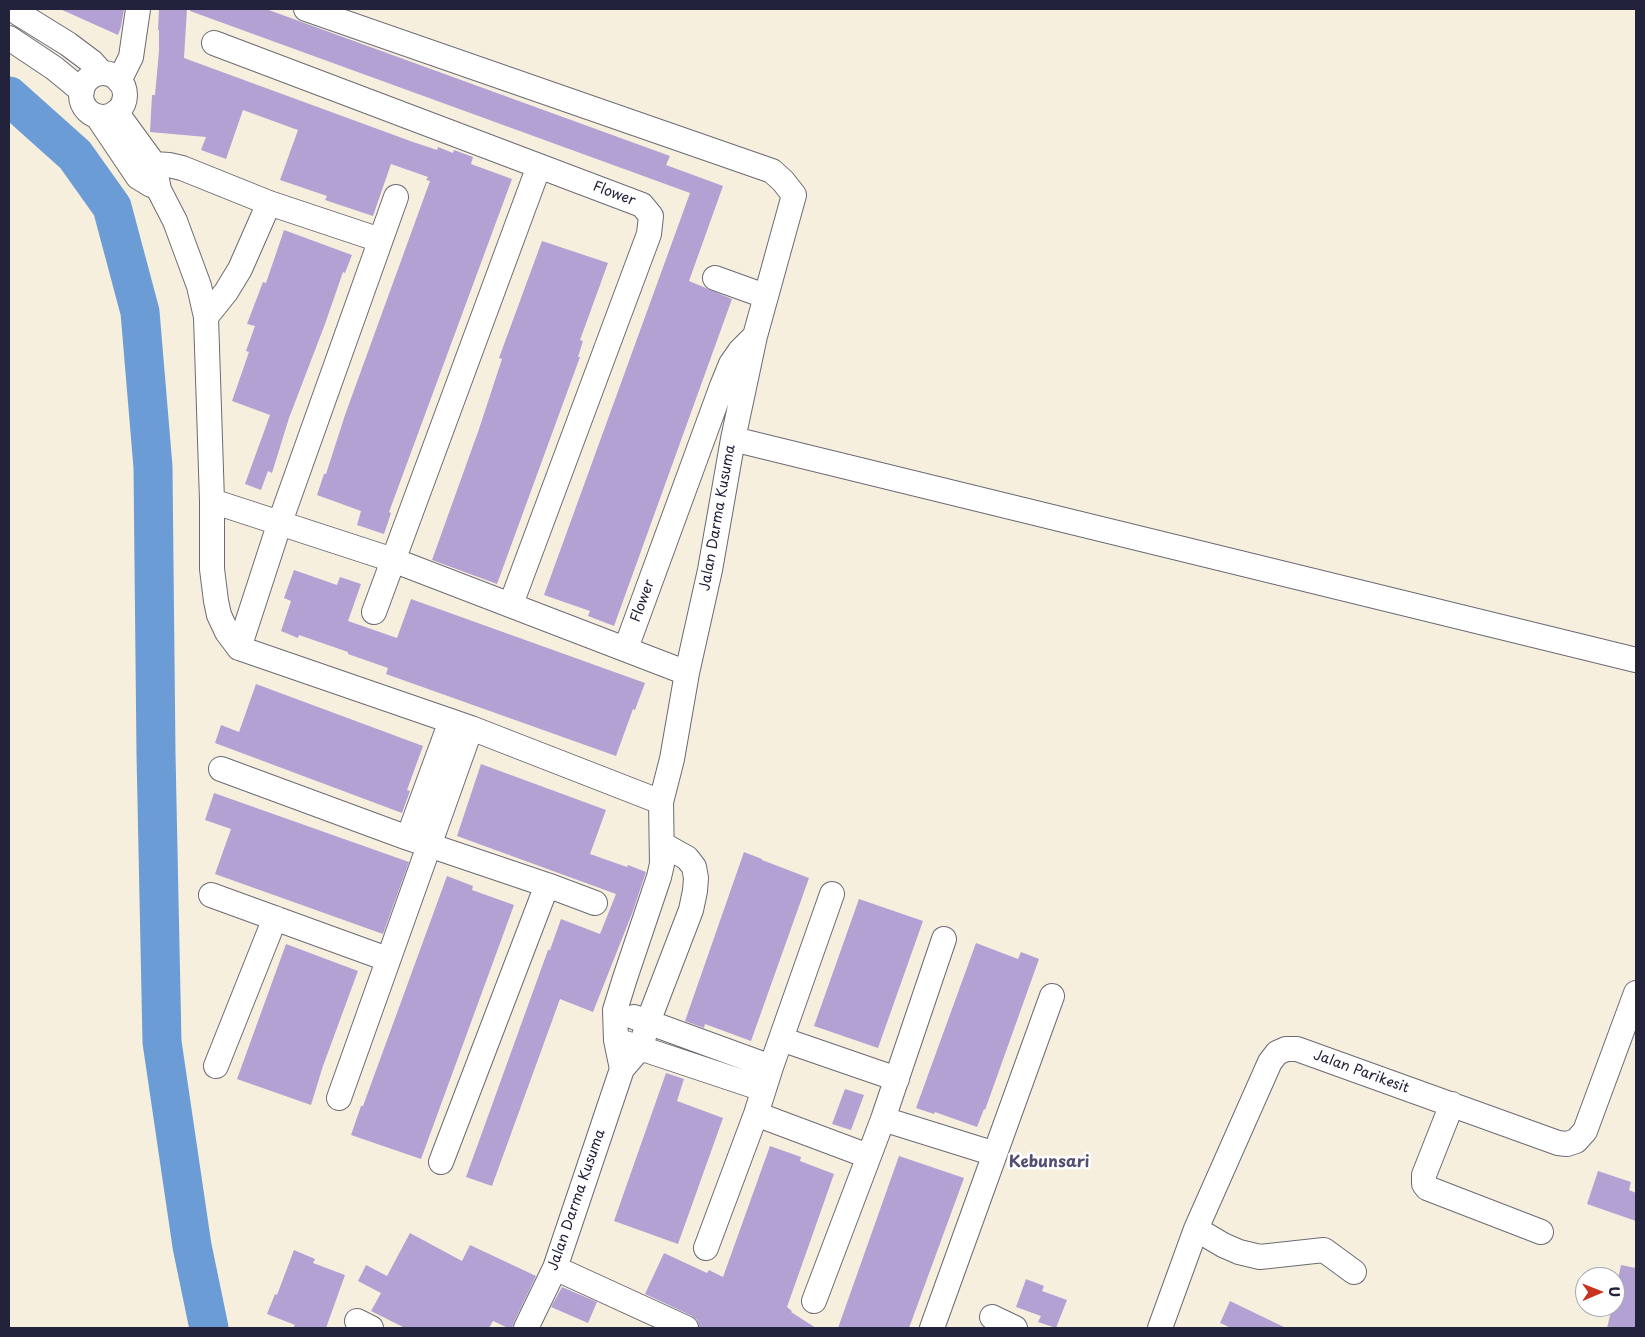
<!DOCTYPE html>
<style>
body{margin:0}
#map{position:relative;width:1645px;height:1337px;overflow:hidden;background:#f6efde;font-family:"Playpen Sans",sans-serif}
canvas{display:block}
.frame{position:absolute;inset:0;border:10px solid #22223b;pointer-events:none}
.north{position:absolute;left:1575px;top:1267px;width:50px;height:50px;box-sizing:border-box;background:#fff;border:1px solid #a7a7b1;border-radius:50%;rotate:89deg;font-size:14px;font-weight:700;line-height:20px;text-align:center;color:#22223b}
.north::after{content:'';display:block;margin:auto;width:18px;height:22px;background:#c8321e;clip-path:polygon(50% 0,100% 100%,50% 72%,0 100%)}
</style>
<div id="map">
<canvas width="1645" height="1337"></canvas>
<div class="frame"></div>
<div class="north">U</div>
</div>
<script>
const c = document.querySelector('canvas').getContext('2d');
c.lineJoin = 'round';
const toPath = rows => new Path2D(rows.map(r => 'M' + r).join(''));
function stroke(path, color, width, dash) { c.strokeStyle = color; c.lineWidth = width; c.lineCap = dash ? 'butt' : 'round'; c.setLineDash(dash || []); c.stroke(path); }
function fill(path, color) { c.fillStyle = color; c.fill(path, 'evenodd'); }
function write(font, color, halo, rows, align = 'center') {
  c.font = font + ' "Playpen Sans",sans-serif'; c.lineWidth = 5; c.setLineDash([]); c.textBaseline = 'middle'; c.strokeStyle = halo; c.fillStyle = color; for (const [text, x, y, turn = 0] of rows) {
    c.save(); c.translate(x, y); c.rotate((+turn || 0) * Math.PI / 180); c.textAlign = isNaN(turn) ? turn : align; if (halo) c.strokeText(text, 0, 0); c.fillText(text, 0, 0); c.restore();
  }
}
const river = toPath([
 [9,96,75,155,112,207,140,312,153,467,156,754,162,1042,192,1246,209,1328]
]);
const building = toPath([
 [60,9,124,9,121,27,118,35],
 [159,9,187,9,184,58,413,142,437,150,438,147,453,153,454,150,473,157,471,164,512,179,389,512,391,513,384,534,357,525,361,511,317,495,324,474,326,474,345,415,430,181,426,180,428,177,391,164,373,216,325,200,327,196,280,180,298,130,295,129,243,110,226,159,201,150,206,137,150,132,152,95,155,95,159,51,159,30,158,30],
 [191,9,266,9,670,156,666,165,723,186,689,281,732,299,614,626,588,616,590,611,544,595,690,193,190,11],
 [284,230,352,255,345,273,343,272,325,324,289,418,272,473,268,471,261,490,245,484,270,415,232,401,249,352,246,351,255,326,247,324,263,282,266,283],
 [542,241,608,263,580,340,583,341,578,357,580,357,497,584,432,560,479,429,502,359,499,358],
 [294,570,337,585,340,577,361,584,348,621,397,638,411,599,645,683,635,710,633,709,616,756,386,674,388,668,348,654,348,652,299,635,298,638,281,631,291,601,284,598],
 [256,684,423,746,407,790,410,791,402,813,215,743,221,725,239,732],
 [481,764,606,810,590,854,627,867,628,865,646,872,633,911,593,1012,560,999,492,1186,466,1177,548,950,550,950,561,919,600,934,616,894,457,836],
 [214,793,409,862,383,934,215,874,231,829,205,820],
 [744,852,762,859,762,860,809,878,751,1041,705,1024,704,1028,685,1021],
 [447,876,473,886,472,890,514,905,421,1159,351,1135,361,1106,363,1106],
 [859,899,923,921,878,1048,814,1026],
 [976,943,1018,959,1021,952,1039,959,985,1110,984,1109,977,1127,935,1112,934,1114,916,1108],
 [286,944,358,971,323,1066,311,1105,237,1079],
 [666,1073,684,1079,677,1101,723,1118,678,1244,614,1221],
 [845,1089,864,1095,851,1130,832,1124],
 [770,1146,801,1157,800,1161,834,1174,787,1307,792,1311,791,1312,816,1328,699,1328,697,1320,692,1316,645,1294,664,1253,707,1273,709,1270,723,1277],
 [899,1156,964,1178,909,1328,838,1328],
 [1598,1171,1631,1182,1629,1190,1636,1193,1636,1221,1587,1204],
 [410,1233,462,1261,470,1245,536,1276,514,1322,512,1328,508,1328,493,1321,489,1328,405,1328,371,1311,381,1293,358,1281,366,1265,387,1276],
 [294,1250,315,1259,313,1263,345,1275,326,1328,293,1328,295,1325,267,1314,275,1294,277,1295],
 [1621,1265,1636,1268,1636,1328,1607,1328,1612,1307,1615,1307,1615,1293],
 [1026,1279,1044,1286,1042,1291,1067,1300,1056,1328,1038,1322,1041,1316,1016,1307],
 [562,1287,597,1302,588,1323,551,1307],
 [1230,1301,1286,1328,1231,1328,1220,1323]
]);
const minor = toPath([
 [306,9,772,171,783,181,794,195,755,336,733,439,710,570,687,673,672,759,661,802,662,864,659,877,625,978,615,1010,616,1040,622,1069],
 [18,13,68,44,92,62,102,73],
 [9,38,54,68,82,91],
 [214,43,642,205,651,216,649,234,511,604],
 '81 95a22 22 0 1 1 44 0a22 22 0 1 1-44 0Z',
 [119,81,131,57,138,9],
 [116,112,154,164,159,190,175,221,199,286,206,317,212,501,212,569,216,601,219,615,227,632,239,648,471,728,661,802],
 [97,116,138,177,151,185],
 [138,177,154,164,169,165,182,168,269,203,380,240],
 [715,278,765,296],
 [206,317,226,292,240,269,269,203],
 [733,439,1636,660],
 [212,501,393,560,687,673],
 [374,612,539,166],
 [239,648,280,522,396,197],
 [626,648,722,386,731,364,740,351,753,338],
 [221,769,408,838,547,885,441,1162],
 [408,838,451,721],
 [547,885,595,903],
 [211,895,387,959],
 [634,1017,771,1067],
 [781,1039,897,1079],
 [625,1043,763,1089],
 [216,1066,275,918],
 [339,1098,471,728],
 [1452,1104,1424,1175,1424,1184,1427,1188,1541,1232],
 [756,1114,868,1156],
 [883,1119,995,1154],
 [1196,1229,1223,1245,1239,1252,1260,1257,1324,1250,1354,1272],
 [706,1248,756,1114,771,1067,832,894],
 [555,1268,686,1328],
 [814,1301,883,1119,944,939],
 [992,1317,1015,1328],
 [357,1321,371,1328],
 [526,1328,555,1268,622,1069,641,1047,648,1022,691,910,695,891,696,878,694,867,687,858,662,844],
 [932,1328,1052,996],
 [1160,1328,1196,1229,1270,1062,1277,1053,1286,1049,1297,1049,1558,1143,1567,1144,1576,1141,1585,1131,1636,993]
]);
const streetNames = [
 ["Flower",614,194,21],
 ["Jalan Darma Kusuma",718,518,-80],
 ["Flower",643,601,-70],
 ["Jalan Parikesit",1361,1072,20],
 ["Jalan Darma Kusuma",577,1200,-71]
];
const quarterNames = [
 ["Kebunsari",1049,1163]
];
stroke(river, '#6c9cd5', 39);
fill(building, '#b3a1d4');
stroke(minor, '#6c6a74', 26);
stroke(minor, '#fff', 24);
write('14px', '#22223b', '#fff', streetNames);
write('bold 16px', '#554e71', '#fff', quarterNames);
</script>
